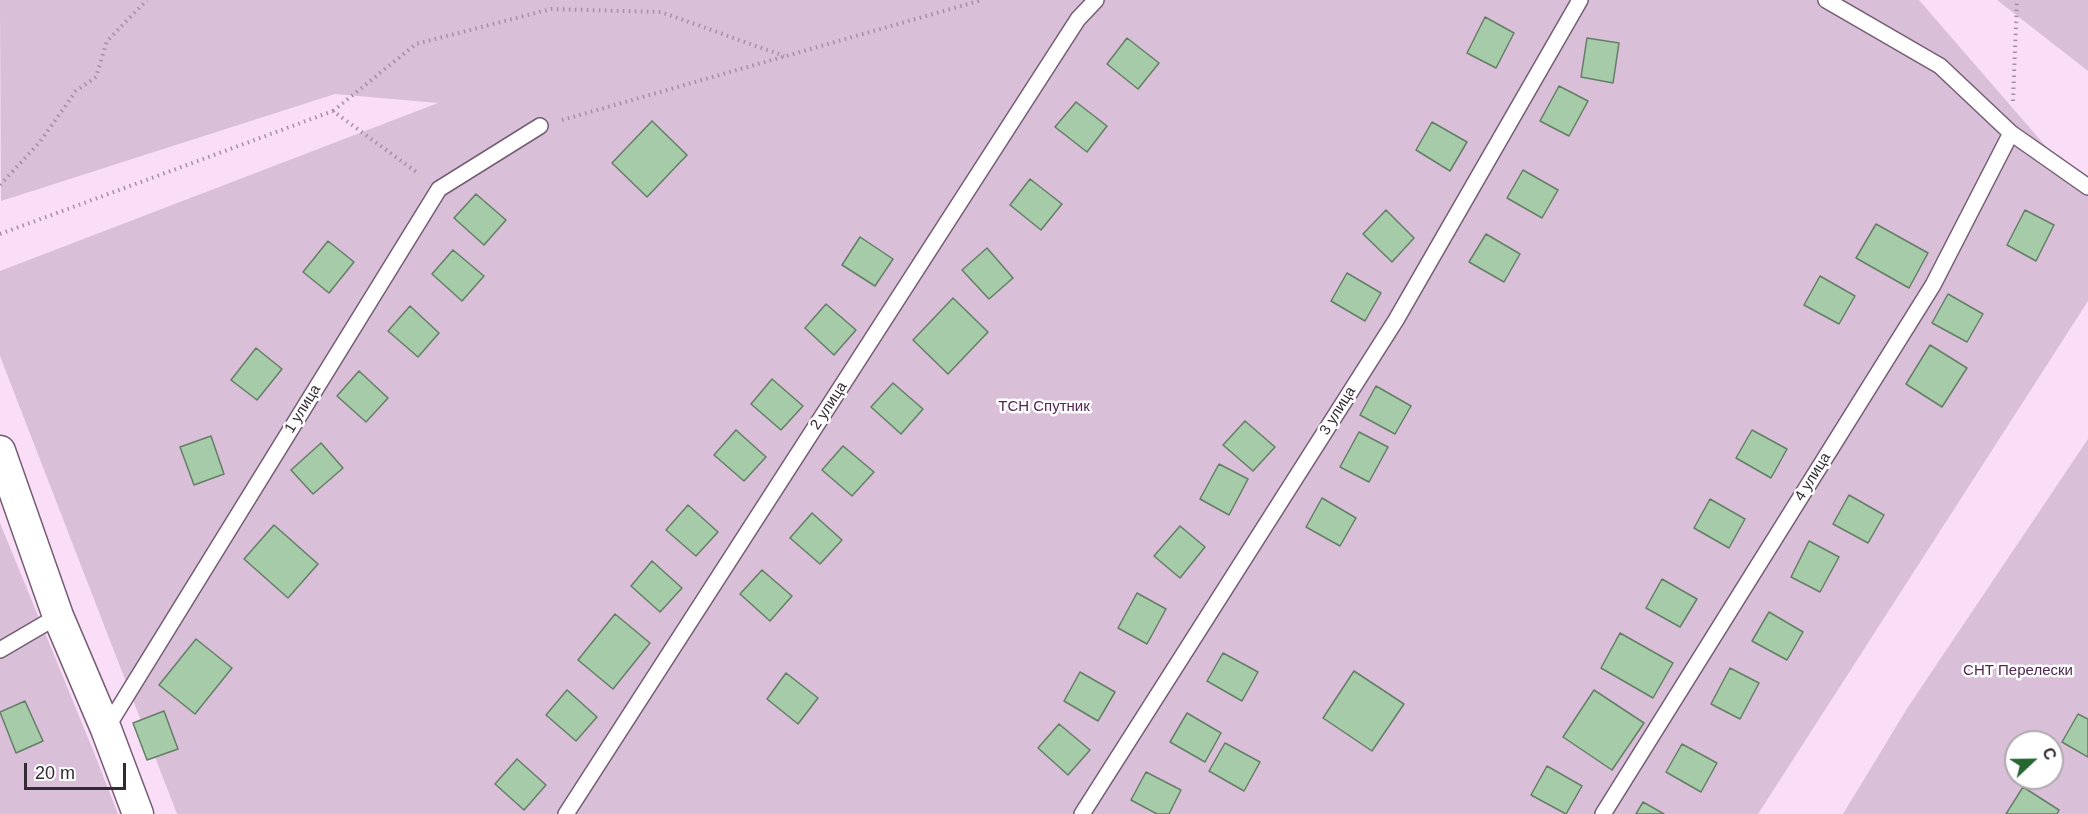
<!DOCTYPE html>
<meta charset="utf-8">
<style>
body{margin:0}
#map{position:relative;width:2088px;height:814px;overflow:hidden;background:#fadef8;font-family:Arial,sans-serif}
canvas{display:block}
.north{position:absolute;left:2004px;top:730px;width:60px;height:60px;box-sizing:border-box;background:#fff;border:2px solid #aeaaae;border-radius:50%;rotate:68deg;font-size:16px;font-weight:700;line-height:24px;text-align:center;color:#342a34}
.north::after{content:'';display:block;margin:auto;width:21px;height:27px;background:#256731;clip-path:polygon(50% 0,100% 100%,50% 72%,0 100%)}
.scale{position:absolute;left:24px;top:763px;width:102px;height:27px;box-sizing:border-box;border:3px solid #342a34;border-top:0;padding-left:8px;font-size:18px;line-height:21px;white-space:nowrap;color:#342a34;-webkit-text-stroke:4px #fff;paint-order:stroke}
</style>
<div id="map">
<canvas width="2088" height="814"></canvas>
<div class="north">С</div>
<div class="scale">20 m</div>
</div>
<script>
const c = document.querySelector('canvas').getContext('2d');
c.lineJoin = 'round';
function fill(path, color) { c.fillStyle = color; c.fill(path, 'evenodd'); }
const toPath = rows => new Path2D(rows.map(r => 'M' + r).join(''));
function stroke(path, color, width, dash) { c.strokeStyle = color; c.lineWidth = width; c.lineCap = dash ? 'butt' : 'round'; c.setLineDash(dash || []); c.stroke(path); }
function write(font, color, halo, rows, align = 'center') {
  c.font = font + ' Arial,sans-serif'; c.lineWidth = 5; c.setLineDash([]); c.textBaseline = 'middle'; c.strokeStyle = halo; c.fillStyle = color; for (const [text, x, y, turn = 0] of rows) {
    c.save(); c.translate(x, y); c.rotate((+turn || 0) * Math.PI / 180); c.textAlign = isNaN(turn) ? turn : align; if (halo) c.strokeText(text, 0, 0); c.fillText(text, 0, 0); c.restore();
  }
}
const green = toPath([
 [0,0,1919,0,2088,195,2088,301,1758,814,177,814,0,356,0,271,438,103,335,94,1,201],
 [1997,0,2088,0,2088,71],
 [2088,439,2088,814,1843,814,1908,707],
 [2016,742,2052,742,2052,778,2016,778],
 [0,523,93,750,118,814,0,814]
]);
const building = toPath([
 [1485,17,1514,33,1496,68,1467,53,1485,17],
 [1127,38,1159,63,1138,89,1107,64,1127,38],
 [1587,38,1619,43,1613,83,1581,77,1587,38],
 [1559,86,1588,101,1569,136,1540,121,1559,86],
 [1076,102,1107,126,1087,152,1055,127,1076,102],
 [652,121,687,155,647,197,612,163,652,121],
 [1432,122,1467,142,1450,171,1416,150,1432,122],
 [1523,170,1558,190,1542,218,1507,198,1523,170],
 [1030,179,1062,204,1041,230,1010,205,1030,179],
 [476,194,506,220,484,245,454,218,476,194],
 [1386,210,1414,238,1392,262,1363,234,1386,210],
 [2025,210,2054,225,2036,261,2007,245,2025,210],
 [1876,224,1928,253,1909,288,1856,258,1876,224],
 [1486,234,1520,254,1504,282,1469,262,1486,234],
 [860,237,893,259,875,286,842,265,860,237],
 [328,241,354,262,329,293,303,272,328,241],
 [987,248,1013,278,989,299,962,270,987,248],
 [453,250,484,276,462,301,432,274,453,250],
 [1347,273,1381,293,1365,321,1331,301,1347,273],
 [1820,276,1855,296,1839,324,1804,305,1820,276],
 [1948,294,1983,314,1967,342,1932,323,1948,294],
 [953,298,988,332,948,374,913,340,953,298],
 [826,304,856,330,834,355,805,328,826,304],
 [410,306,439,333,418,357,388,331,410,306],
 [1930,345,1967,368,1942,407,1906,384,1930,345],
 [256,348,282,369,257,400,231,380,256,348],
 [359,371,388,398,366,422,337,396,359,371],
 [772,379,803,406,781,430,751,404,772,379],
 [893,383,923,409,901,434,871,407,893,383],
 [1376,386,1411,406,1395,434,1360,415,1376,386],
 [1245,421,1275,447,1253,471,1223,445,1245,421],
 [736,430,766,457,744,481,714,455,736,430],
 [1752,430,1787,449,1771,478,1736,458,1752,430],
 [1359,432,1388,447,1369,482,1340,467,1359,432],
 [211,436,224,474,194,485,180,447,211,436],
 [321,443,343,468,313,494,291,470,321,443],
 [843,446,874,472,852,496,822,470,843,446],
 [1219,464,1248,479,1229,515,1200,499,1219,464],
 [1849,495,1884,515,1868,543,1833,524,1849,495],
 [1322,498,1356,518,1340,546,1306,527,1322,498],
 [1710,499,1745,519,1729,548,1694,528,1710,499],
 [688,505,718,532,696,556,666,530,688,505],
 [812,513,842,540,820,564,790,538,812,513],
 [274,525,318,564,288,598,244,559,274,525],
 [1180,526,1205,547,1180,578,1154,556,1180,526],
 [1809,541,1839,557,1820,592,1791,577,1809,541],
 [652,561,682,588,660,612,631,586,652,561],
 [762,570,792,596,770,621,740,594,762,570],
 [1662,579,1697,599,1680,627,1646,608,1662,579],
 [1137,593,1166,609,1147,644,1118,628,1137,593],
 [1769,612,1803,632,1787,660,1752,641,1769,612],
 [615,614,650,643,613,689,578,660,615,614],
 [1620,633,1673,663,1653,698,1601,668,1620,633],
 [196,639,232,668,195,714,159,685,196,639],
 [1223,653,1258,672,1242,701,1207,681,1223,653],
 [1730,668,1759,683,1740,719,1711,704,1730,668],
 [1354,671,1404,704,1372,751,1323,718,1354,671],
 [1080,672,1115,692,1098,721,1064,701,1080,672],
 [786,673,818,698,798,724,767,699,786,673],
 [567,690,597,717,576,741,546,715,567,690],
 [1594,690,1644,723,1612,770,1563,737,1594,690],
 [25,701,43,741,16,753,0,712,25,701],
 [164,711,178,749,147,760,133,723,164,711],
 [1187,713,1221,733,1205,762,1170,742,1187,713],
 [2078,714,2088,719,2088,757,2062,742,2078,714],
 [1059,724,1090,750,1068,775,1038,748,1059,724],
 [1225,743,1260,762,1244,791,1209,771,1225,743],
 [1682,744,1717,763,1701,792,1666,772,1682,744],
 [517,759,546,785,524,810,495,784,517,759],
 [1547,766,1582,786,1566,814,1531,795,1547,766],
 [1146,772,1181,790,1169,814,1157,814,1131,800,1146,772],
 [2023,787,2059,810,2057,814,2006,814,2023,787],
 [1643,802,1664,814,1636,814,1643,802]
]);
const path = toPath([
 [2013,101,2017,0],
 [333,111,416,44,551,9,661,12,784,56],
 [562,120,982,0],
 [0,185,39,143,76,91,96,77,107,41,147,0],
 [0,234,333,111,419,174]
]);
const lane = toPath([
 [1826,0,1940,66,2011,133,2088,187],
 [0,650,58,616],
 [106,729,439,189,540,126],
 [566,814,1078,19,1096,0],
 [1082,814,1396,320,1580,0],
 [1603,814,1933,285,2011,133]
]);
const street = toPath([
 [0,451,58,616,106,729,138,814]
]);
const streetNames = [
 ["2 улица",829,406,-57],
 ["1 улица",303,409,-58],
 ["3 улица",1338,411,-58],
 ["4 улица",1813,477,-58]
];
const parkNames = [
 ["ТСН Спутник",1044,407],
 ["СНТ Перелески",2018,671]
];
fill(green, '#d9bfd8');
fill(building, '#a5cba8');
stroke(building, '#657e67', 1.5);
stroke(lane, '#755d74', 18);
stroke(street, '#755d74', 33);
stroke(path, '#a490a3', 4, [1.5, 4.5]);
stroke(lane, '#fff', 15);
stroke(street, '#fff', 30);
write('15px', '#342a34', '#fff', streetNames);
write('15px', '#532653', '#fff', parkNames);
</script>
